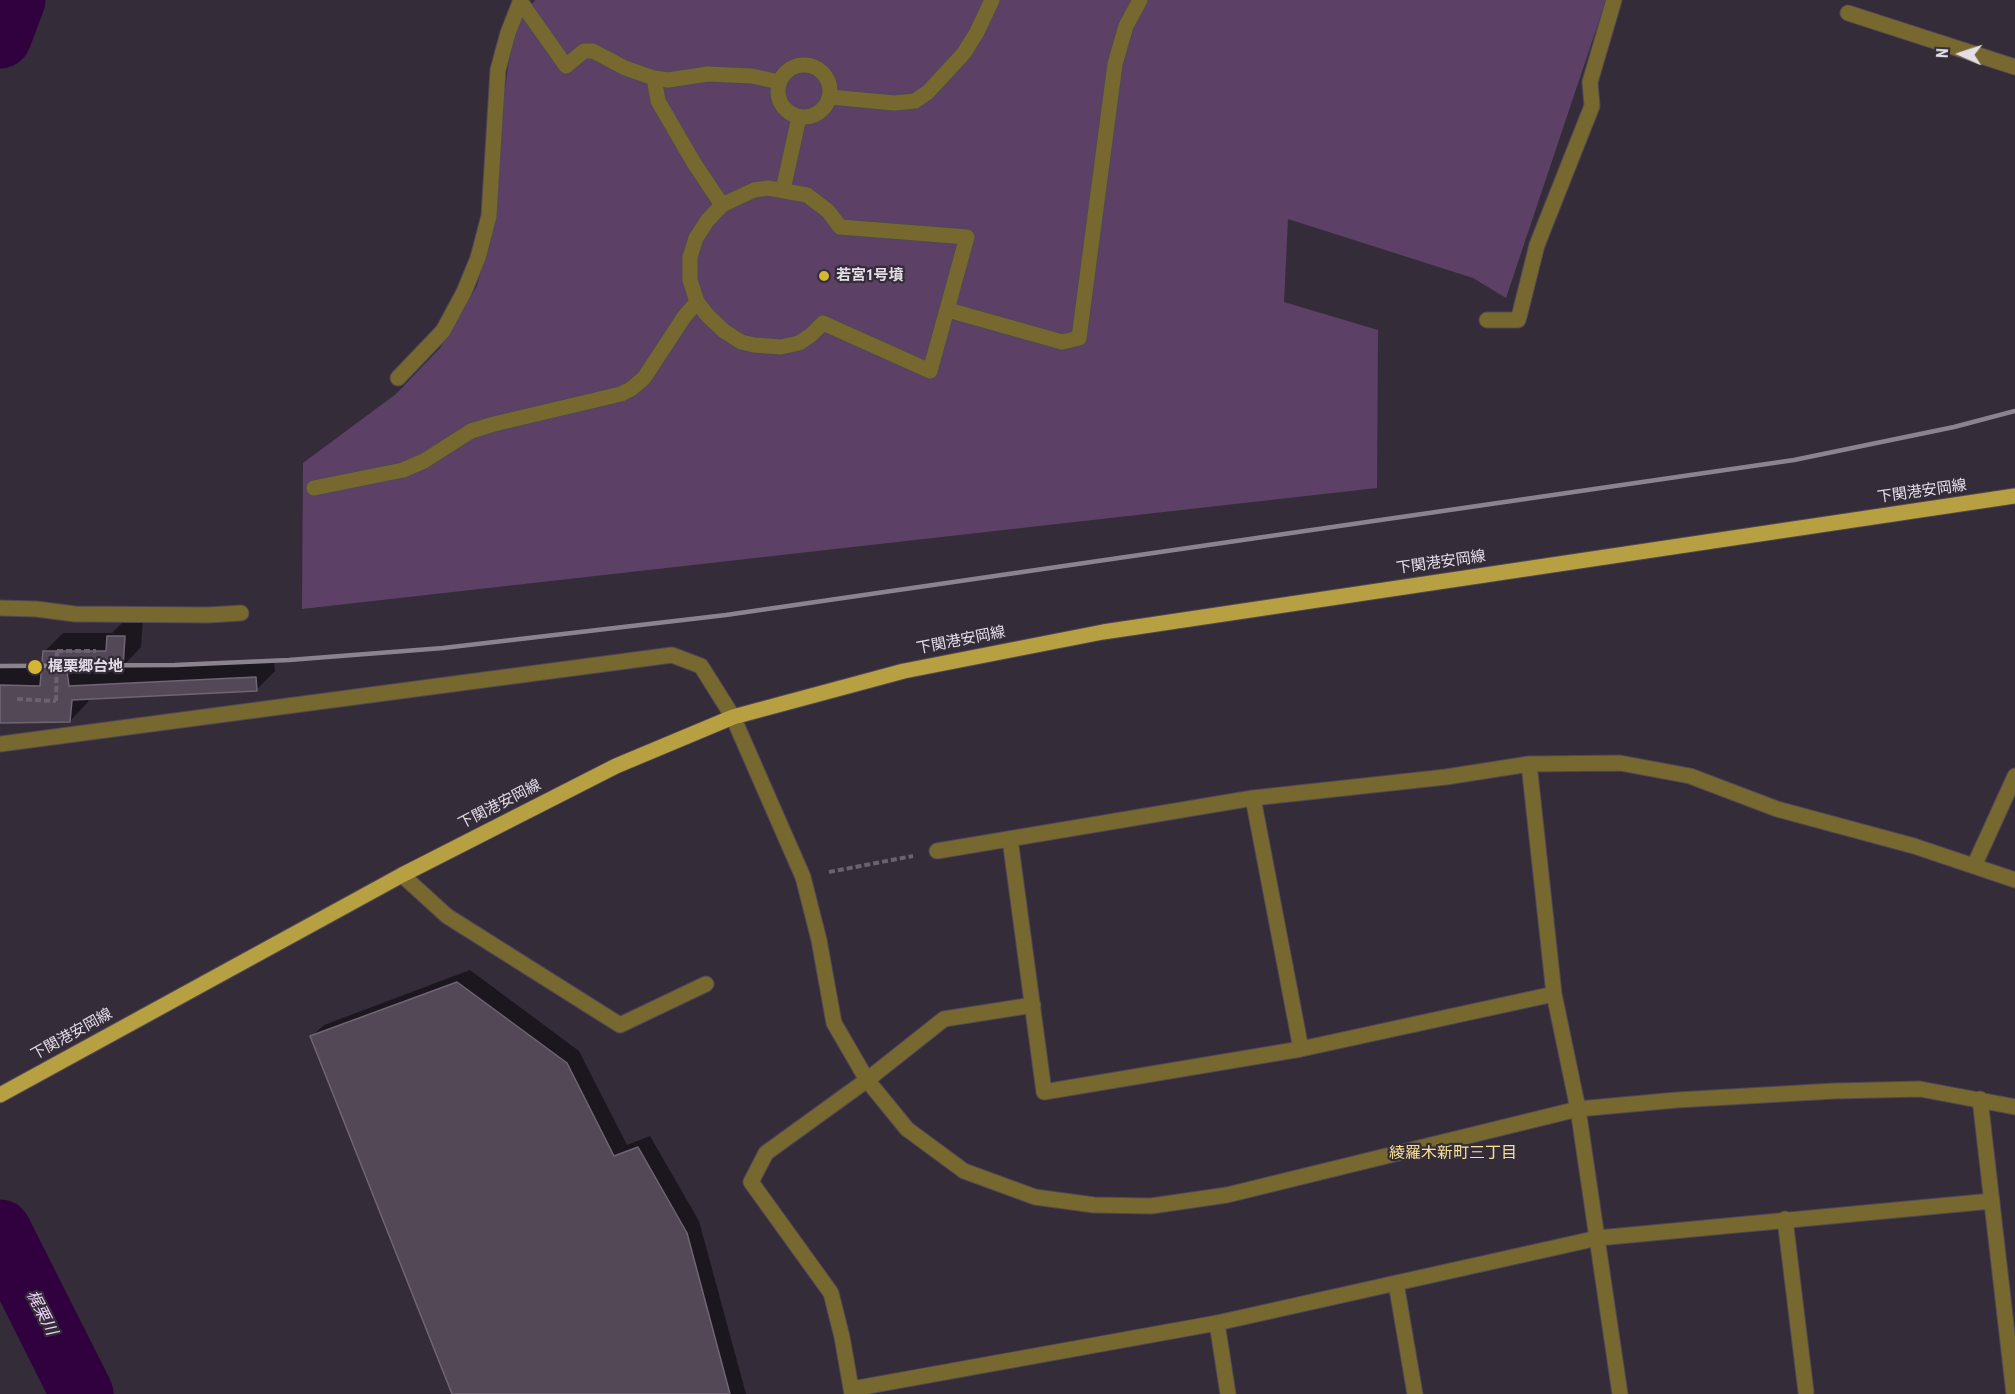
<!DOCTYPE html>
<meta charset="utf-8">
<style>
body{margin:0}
#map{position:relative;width:2015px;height:1394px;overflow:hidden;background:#352c39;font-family:"Roboto Condensed",sans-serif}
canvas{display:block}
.north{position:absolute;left:1931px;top:24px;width:60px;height:60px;-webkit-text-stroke:4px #352c39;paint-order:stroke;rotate:273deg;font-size:16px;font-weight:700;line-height:24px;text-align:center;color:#e4dee7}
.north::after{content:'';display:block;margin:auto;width:21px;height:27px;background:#e4dee7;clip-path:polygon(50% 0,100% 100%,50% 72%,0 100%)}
</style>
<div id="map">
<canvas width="2015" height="1394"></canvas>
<div class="north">N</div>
</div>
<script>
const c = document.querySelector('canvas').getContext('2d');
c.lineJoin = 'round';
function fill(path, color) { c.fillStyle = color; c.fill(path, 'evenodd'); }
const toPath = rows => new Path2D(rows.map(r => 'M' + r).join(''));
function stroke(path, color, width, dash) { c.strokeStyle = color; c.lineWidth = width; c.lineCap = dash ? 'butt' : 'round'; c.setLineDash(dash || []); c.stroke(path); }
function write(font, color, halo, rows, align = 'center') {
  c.font = font + ' "Roboto Condensed","Noto Sans JP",sans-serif'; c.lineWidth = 4.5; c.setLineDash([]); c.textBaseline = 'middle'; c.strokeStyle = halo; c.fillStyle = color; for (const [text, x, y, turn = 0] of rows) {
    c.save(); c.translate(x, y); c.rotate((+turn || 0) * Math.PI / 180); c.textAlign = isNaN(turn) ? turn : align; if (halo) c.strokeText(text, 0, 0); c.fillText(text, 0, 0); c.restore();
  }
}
const green = toPath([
 [535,0,1606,0,1506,298,1473,278,1288,219,1284,302,1378,330,1377,488,302,609,303,463,396,394,440,348,477,286,495,221,504,95,511,47,520,21]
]);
const shadow = toPath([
 [127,618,143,618,141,647,122,667,274,660,275,671,257,689,89,697,88,702,70,721,0,721,0,666,43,668,44,652,63,633,112,633],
 [470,970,579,1051,627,1145,650,1136,699,1221,746,1394,454,1394,311,1037,324,1025]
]);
const river = toPath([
 [0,37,14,0],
 [0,1231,82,1394]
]);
const building = toPath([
 [107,636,125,636,123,667,67,671,69,686,256,677,257,691,72,700,70,722,0,723,0,685,40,686,43,651,106,651,107,636],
 [457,982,567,1063,614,1156,638,1147,687,1233,730,1394,452,1394,310,1036,457,982]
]);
const path = toPath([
 [57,651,96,651],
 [17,699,56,701],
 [829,872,913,856]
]);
const minor = toPath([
 [520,1,566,66,584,51,593,51,625,68,654,78,668,80,708,74,752,76,779,82],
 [1848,13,2015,67],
 '778 91a26 26 0 1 1 52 0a26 26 0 1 1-52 0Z',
 [654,78,658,101,694,163,722,205],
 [830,97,894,103,915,101,928,92,964,53,977,32,992,0],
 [768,188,807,195,828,211,840,227,967,237,930,371,823,323,811,335,799,343,781,347,754,345,741,342,724,331,708,316,697,302,690,280,690,257,696,238,707,221,722,205,754,190,768,188],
 [783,190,799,117],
 [948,310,1062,342,1079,338,1115,64,1126,26,1140,0],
 [1487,320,1518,320,1519,317,1537,245,1592,106,1590,82,1614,0],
 [398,378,443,331,464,292,478,258,489,216,498,70,508,33,521,0],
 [314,488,403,470,424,461,471,431,494,424,621,394,631,389,644,378,684,317,697,302],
 [0,608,36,609,75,614,208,615,241,613],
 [0,744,672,655,701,666,733,717,803,877,819,940,834,1023,867,1080,907,1129,964,1171,1035,1197,1094,1205,1151,1206,1227,1195,1578,1109,1677,1100,1834,1091,1920,1089,2015,1107],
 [1529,764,1554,994,1578,1109,1620,1394],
 [1253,798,1301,1049],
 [1010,839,1044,1092,1301,1049,1554,994],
 [937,851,1253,798,1446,777,1529,764,1620,763,1690,776,1777,809,1914,846,2015,880],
 [1974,866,2015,776],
 [402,875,447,916,620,1025,706,984],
 [1980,1099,2014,1394],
 [1785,1219,1806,1392],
 [1396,1283,1415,1394],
 [1217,1323,1228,1394],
 [852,1389,1217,1323,1598,1238,1992,1201],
 [852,1394,842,1337,831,1293,751,1182,766,1153,867,1080,944,1019,1033,1005]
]);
const major = toPath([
 [0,1095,402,875,616,766,733,717,904,671,1103,632,2015,496]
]);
const rail = toPath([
 [0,666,175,665,289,660,443,648,726,615,1794,460,1954,427,2015,411]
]);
const pathBridge = toPath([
 [56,701,57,651]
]);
const markers = [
 [824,276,6,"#d4b635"],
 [35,667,8,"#d4b635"]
];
const poiNames = [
 ["若宮1号墳",836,276],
 ["梶栗郷台地",48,667]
];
const streetNames = [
 ["下関港安岡線",1922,492,-8],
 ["下関港安岡線",1441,563,-8],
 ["下関港安岡線",961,641,-11],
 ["下関港安岡線",500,805,-27],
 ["下関港安岡線",72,1035,-29]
];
const neighbourhoodNames = [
 ["綾羅木新町三丁目",1453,1154]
];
const waterNames = [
 ["梶栗川",41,1313,63]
];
fill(green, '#5c4066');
fill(shadow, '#0007');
stroke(river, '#31013f', 63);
fill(building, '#524856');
stroke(building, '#706574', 1.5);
stroke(minor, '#514855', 17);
stroke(major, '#514855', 17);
stroke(path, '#6a626e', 4, [6, 3]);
stroke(minor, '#776830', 15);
stroke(major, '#b7a041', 15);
stroke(rail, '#8b848f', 4.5);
stroke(pathBridge, '#6a626e', 4, [6, 3]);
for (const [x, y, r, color] of markers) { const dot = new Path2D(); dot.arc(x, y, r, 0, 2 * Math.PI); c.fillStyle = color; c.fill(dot); stroke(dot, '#352c39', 2); }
write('bold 15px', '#e4dee7', '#352c39', poiNames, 'left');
write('15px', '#e4dee7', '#352c39', streetNames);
write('16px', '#f6e193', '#352c39', neighbourhoodNames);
write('italic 16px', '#eed3f8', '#352c39', waterNames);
</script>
